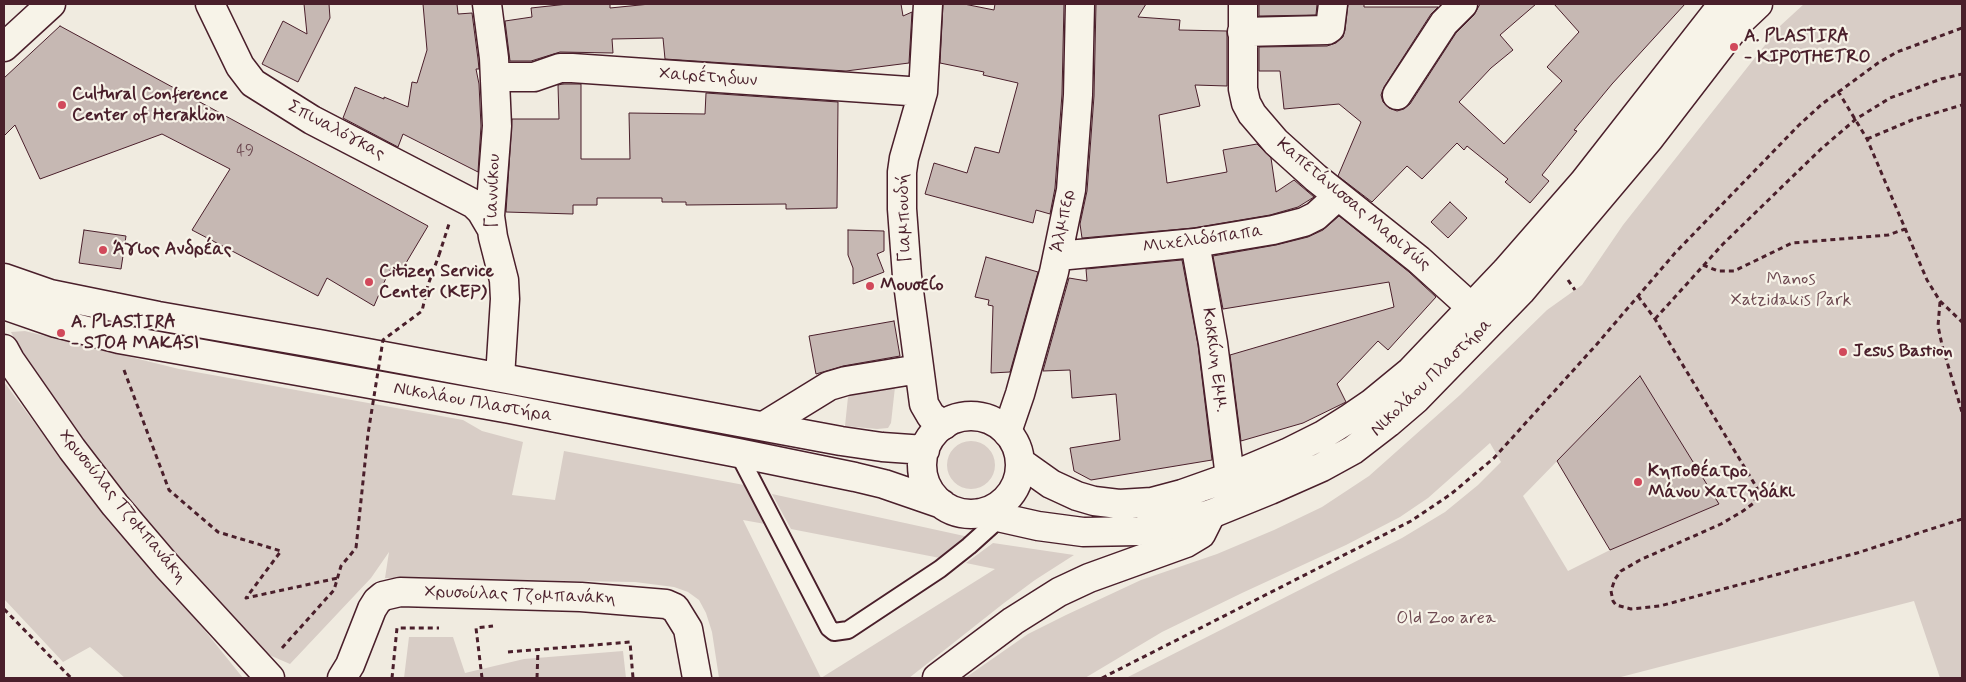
<!DOCTYPE html>
<meta charset="utf-8">
<style>
body{margin:0}
#map{position:relative;width:1966px;height:682px;overflow:hidden;background:#f0ebe0;font-family:Mynerve,sans-serif}
canvas{display:block}
.frame{position:absolute;inset:0;border:5px solid #4a1f2b;pointer-events:none}
</style>
<div id="map">
<canvas width="1966" height="682"></canvas>
<div class="frame"></div>
</div>
<script>
const c = document.querySelector('canvas').getContext('2d');
c.lineJoin = 'round';
function fill(path, color) { c.fillStyle = color; c.fill(path, 'evenodd'); }
const toPath = rows => new Path2D(rows.map(r => 'M' + r).join(''));
function stroke(path, color, width, dash) { c.strokeStyle = color; c.lineWidth = width; c.lineCap = dash ? 'butt' : 'round'; c.setLineDash(dash || []); c.stroke(path); }
function write(font, color, halo, rows, align = 'center') {
  c.font = font + ' Mynerve,sans-serif'; c.lineWidth = 4.5; c.setLineDash([]); c.textBaseline = 'middle'; c.strokeStyle = halo; c.fillStyle = color; for (const [text, x, y, turn = 0] of rows) {
    c.save(); c.translate(x, y); c.rotate((+turn || 0) * Math.PI / 180); c.textAlign = isNaN(turn) ? turn : align; if (halo) c.strokeText(text, 0, 0); c.fillText(text, 0, 0); c.restore();
  }
}
const green = toPath([
 [1804,4,1962,4,1962,678,1940,678,1914,601,1617,678,1126,678,1402,538,1445,512,1478,485,1501,462,1490,443,1428,498,1400,517,1346,545,1242,593,1162,632,1085,678,965,678,1028,634,1066,615,1141,580,1217,554,1274,530,1322,507,1369,476,1460,395,1547,310,1582,285,1623,225,1780,26],
 [1640,376,1719,504,1610,550,1568,571,1523,496],
 [25,331,179,369,463,420,482,431,523,442,512,495,555,500,564,451,744,485,765,524,743,520,821,678,719,678,712,632,706,613,699,600,688,592,674,587,635,582,385,578,389,552,371,578,290,664,267,654,235,624,146,524,74,431,20,351,11,332],
 [4,382,108,521,202,627,243,678,125,678,90,647,63,662,4,599],
 [864,387,895,387,891,423,888,428,877,429,845,426,848,397,853,392],
 '947 465a24 24 0 1 1 48 0a24 24 0 1 1-48 0Z',
 [772,494,969,537,940,558,791,529],
 [993,543,1074,555,1035,580,1004,603,909,678,821,678,995,569,966,563],
 [409,637,453,637,465,673,524,659,623,651,626,678,404,678]
]);
const building = toPath([
 [304,4,329,4,330,18,298,82,262,64,283,21,307,34,304,4],
 [423,4,457,4,458,14,472,13,478,59,479,69,476,69,479,84,481,126,478,172,403,134,398,147,343,118,355,87,384,99,384,97,408,107,412,82,417,83,427,50,423,4],
 [568,4,610,4,610,8,650,4,901,4,903,16,912,12,909,63,846,71,665,59,663,38,612,39,613,53,560,52,531,61,510,61,505,21,532,17,531,8,568,4],
 [943,4,964,4,994,10,995,4,1064,4,1062,94,1055,188,1050,214,1036,210,1033,223,925,194,934,163,967,173,975,147,999,153,1018,83,983,75,984,72,940,63,943,4],
 [1096,4,1146,4,1138,17,1180,20,1179,30,1227,31,1227,86,1195,85,1200,106,1159,115,1167,183,1227,172,1223,150,1257,144,1271,158,1276,192,1294,180,1314,197,1298,207,1270,215,1193,228,1082,238,1080,224,1087,191,1094,96,1096,4],
 [1259,4,1317,4,1316,15,1259,16,1259,4],
 [1348,4,1364,4,1364,7,1438,7,1431,14,1384,87,1381,95,1383,102,1389,108,1397,111,1404,109,1410,104,1456,33,1474,15,1480,4,1536,4,1500,35,1513,50,1491,68,1459,102,1504,144,1562,81,1547,67,1579,32,1554,4,1685,4,1612,84,1574,130,1577,131,1542,175,1549,181,1530,203,1505,182,1508,179,1467,146,1464,150,1457,143,1422,179,1407,166,1372,202,1338,176,1361,122,1339,104,1284,109,1280,71,1259,71,1259,47,1327,46,1336,43,1343,37,1345,30,1348,4],
 [60,26,428,226,403,268,389,271,374,306,327,278,318,296,192,230,230,169,162,134,40,179,15,125,4,136,4,78,60,26],
 [563,84,581,84,581,159,630,159,629,113,705,114,706,93,838,102,837,208,786,209,786,204,686,205,686,202,662,202,662,198,597,198,597,205,573,205,573,214,506,212,512,119,559,119,558,85,563,84],
 [1450,202,1467,218,1448,238,1431,222,1450,202],
 [1339,216,1409,272,1436,297,1388,350,1378,341,1337,384,1346,402,1303,423,1241,441,1230,355,1394,307,1389,282,1223,309,1213,256,1276,245,1308,237,1323,230,1339,216],
 [84,230,126,236,121,269,79,263,84,230],
 [848,230,884,231,884,251,877,254,884,272,853,284,853,268,848,255,848,230],
 [986,257,1038,272,1010,372,991,373,993,306,988,305,989,300,975,297,986,257],
 [1182,260,1198,345,1212,460,1091,480,1074,471,1070,448,1120,440,1116,394,1072,398,1070,370,1043,371,1069,278,1087,281,1086,269,1182,260],
 [894,321,900,356,843,366,816,374,809,336,894,321],
 [1640,376,1719,504,1610,550,1557,461,1640,376]
]);
const path = toPath([
 [1838,91,1867,139,1927,280,1940,301,1962,322],
 [1867,139,1912,120,1962,105],
 [439,255,449,224],
 [1703,265,1718,271,1734,271,1792,243,1888,235,1905,229],
 [1568,280,1575,290],
 [1638,296,1655,319,1757,488,1755,502,1743,511,1721,524,1640,560,1621,571,1615,579,1611,591,1613,601,1616,605,1631,609,1660,606,1857,553,1962,519],
 [1940,302,1938,326,1942,345,1962,412],
 [1655,319,1723,244,1821,149,1856,119,1890,98,1941,79,1962,74],
 [124,370,169,490,218,532,281,551,246,598,338,578],
 [4,609,71,678],
 [282,648,334,590,341,566,356,548],
 [508,652,630,642,633,678],
 [392,678,397,628,439,628],
 [482,678,476,628,493,626],
 [537,678,538,649],
 [1102,678,1411,521,1451,494,1494,458,1597,344,1675,253,1798,126,1822,104,1878,63,1897,52,1962,28]
]);
const lane = toPath([
 [738,453,829,628,834,632,848,630,940,569,969,546,1000,518]
]);
const street = toPath([
 [210,4,240,66,253,83,312,120,474,204,481,211,491,228],
 [487,4,494,58,497,126,490,216,493,237,504,280,505,299,500,377],
 [928,4,923,92,904,158,902,172,902,209,907,276,924,404,931,416,944,425],
 [1243,4,1243,89,1246,103,1252,114,1276,142,1316,178,1419,260,1472,308],
 [1242,32,1327,30,1330,28,1333,4],
 [4,47,51,4],
 [495,77,534,77,560,68,572,68,923,92],
 [1397,95,1444,23,1463,4],
 [1195,243,1213,343,1230,477],
 [1058,256,1195,243,1273,230,1304,222,1316,216,1338,196],
 [4,349,10,360,72,449,115,505,167,566,270,678],
 [764,426,829,386,846,381,919,369],
 [1007,432,1020,394,1054,272,1071,190,1078,95,1080,4],
 [342,678,350,665,372,609,377,601,383,596,400,592,581,597,666,604,675,608,688,629,697,678],
 [937,678,1013,621,1059,592,1089,578,1186,543,1201,534,1211,514]
]);
const secondary = toPath([
 [4,278,50,294,158,316,319,344,841,441,882,447,925,450],
 [4,305,56,323,119,339,510,409,738,453,855,477,884,484,942,504],
 '922 465a49 49 0 1 1 98 0a49 49 0 1 1-98 0Z',
 [1020,462,1051,484,1077,496,1094,501,1119,504,1152,502,1182,494,1230,477,1287,453,1323,435,1350,418,1372,403,1411,371,1506,271,1583,183,1723,4],
 [980,513,1038,526,1083,532,1139,531,1162,527,1211,514,1270,490,1322,467,1353,450,1388,423,1416,399,1521,291,1649,139,1739,22,1758,4]
]);
const pathBridge = toPath([
 [356,548,368,434,383,340,422,311,428,285,439,255]
]);
const markers = [
 [1734,47,5,"#d1495b"],
 [62,105,5,"#d1495b"],
 [103,250,5,"#d1495b"],
 [369,282,5,"#d1495b"],
 [870,286,5,"#d1495b"],
 [61,333,5,"#d1495b"],
 [1843,352,5,"#d1495b"],
 [1638,482,5,"#d1495b"]
];
const numberNames = [
 ["49",245,152]
];
const poiNames = [
 ["A. PLASTIRA",1744,37],
 ["- KIPOTHETRO",1744,58],
 ["Cultural Conference",72,95],
 ["Center of Heraklion",72,116],
 ["Άγιος Ανδρέας",113,250],
 ["Citizen Service",379,272],
 ["Center (KEP)",379,293],
 ["Μουσείο",880,286],
 ["A. PLASTIRA",71,323],
 ["- STOA MAKASI",71,344],
 ["Jesus Bastion",1853,352],
 ["Κηποθέατρο",1648,472],
 ["Μάνου Χατζηδάκι",1648,493]
];
const streetNames = [
 ["Χαιρέτηδων",708,78,4],
 ["Σπιναλόγκας",336,131,28],
 ["Γιαννίκου",494,191,-88],
 ["Καπετάνισσας Μαριγώς",1353,205,40],
 ["Γιαμπουδή",905,218,-92],
 ["Άλμπερ",1064,221,-79],
 ["Μιχελιδόπαπα",1203,240,-8],
 ["Κοκκίνη Εμμ.",1214,360,82],
 ["Νικολάου Πλαστήρα",1432,378,-44],
 ["Νικολάου Πλαστήρα",473,403,10],
 ["Χρυσούλας Τζομπανάκη",122,507,51],
 ["Χρυσούλας Τζομπανάκη",520,596,2]
];
const parkNames = [
 ["Manos",1791,280],
 ["Xatzidakis Park",1791,301],
 ["Old Zoo area",1446,619]
];
fill(green, '#d8cdc6');
fill(building, '#c6b8b3');
stroke(building, '#4a1f2b', 1);
stroke(lane, '#4a1f2b', 20);
stroke(street, '#4a1f2b', 31);
stroke(secondary, '#4a1f2b', 31);
stroke(path, '#4a1f2b', 3, [5, 4]);
stroke(lane, '#f7f3e8', 16);
stroke(street, '#f7f3e8', 28);
stroke(secondary, '#f7f3e8', 28);
stroke(pathBridge, '#4a1f2b', 3, [5, 4]);
for (const [x, y, r, color] of markers) { const dot = new Path2D(); dot.arc(x, y, r, 0, 2 * Math.PI); c.fillStyle = color; c.fill(dot); stroke(dot, '#f7f3e8', 2); }
write('15px', '#69454d', null, numberNames);
write('bold 18px', '#4a1f2b', '#f7f3e8', poiNames, 'left');
write('18px', '#4a1f2b', '#f7f3e8', streetNames);
write('18px', '#6e4a52', '#f7f3e8', parkNames);
</script>
